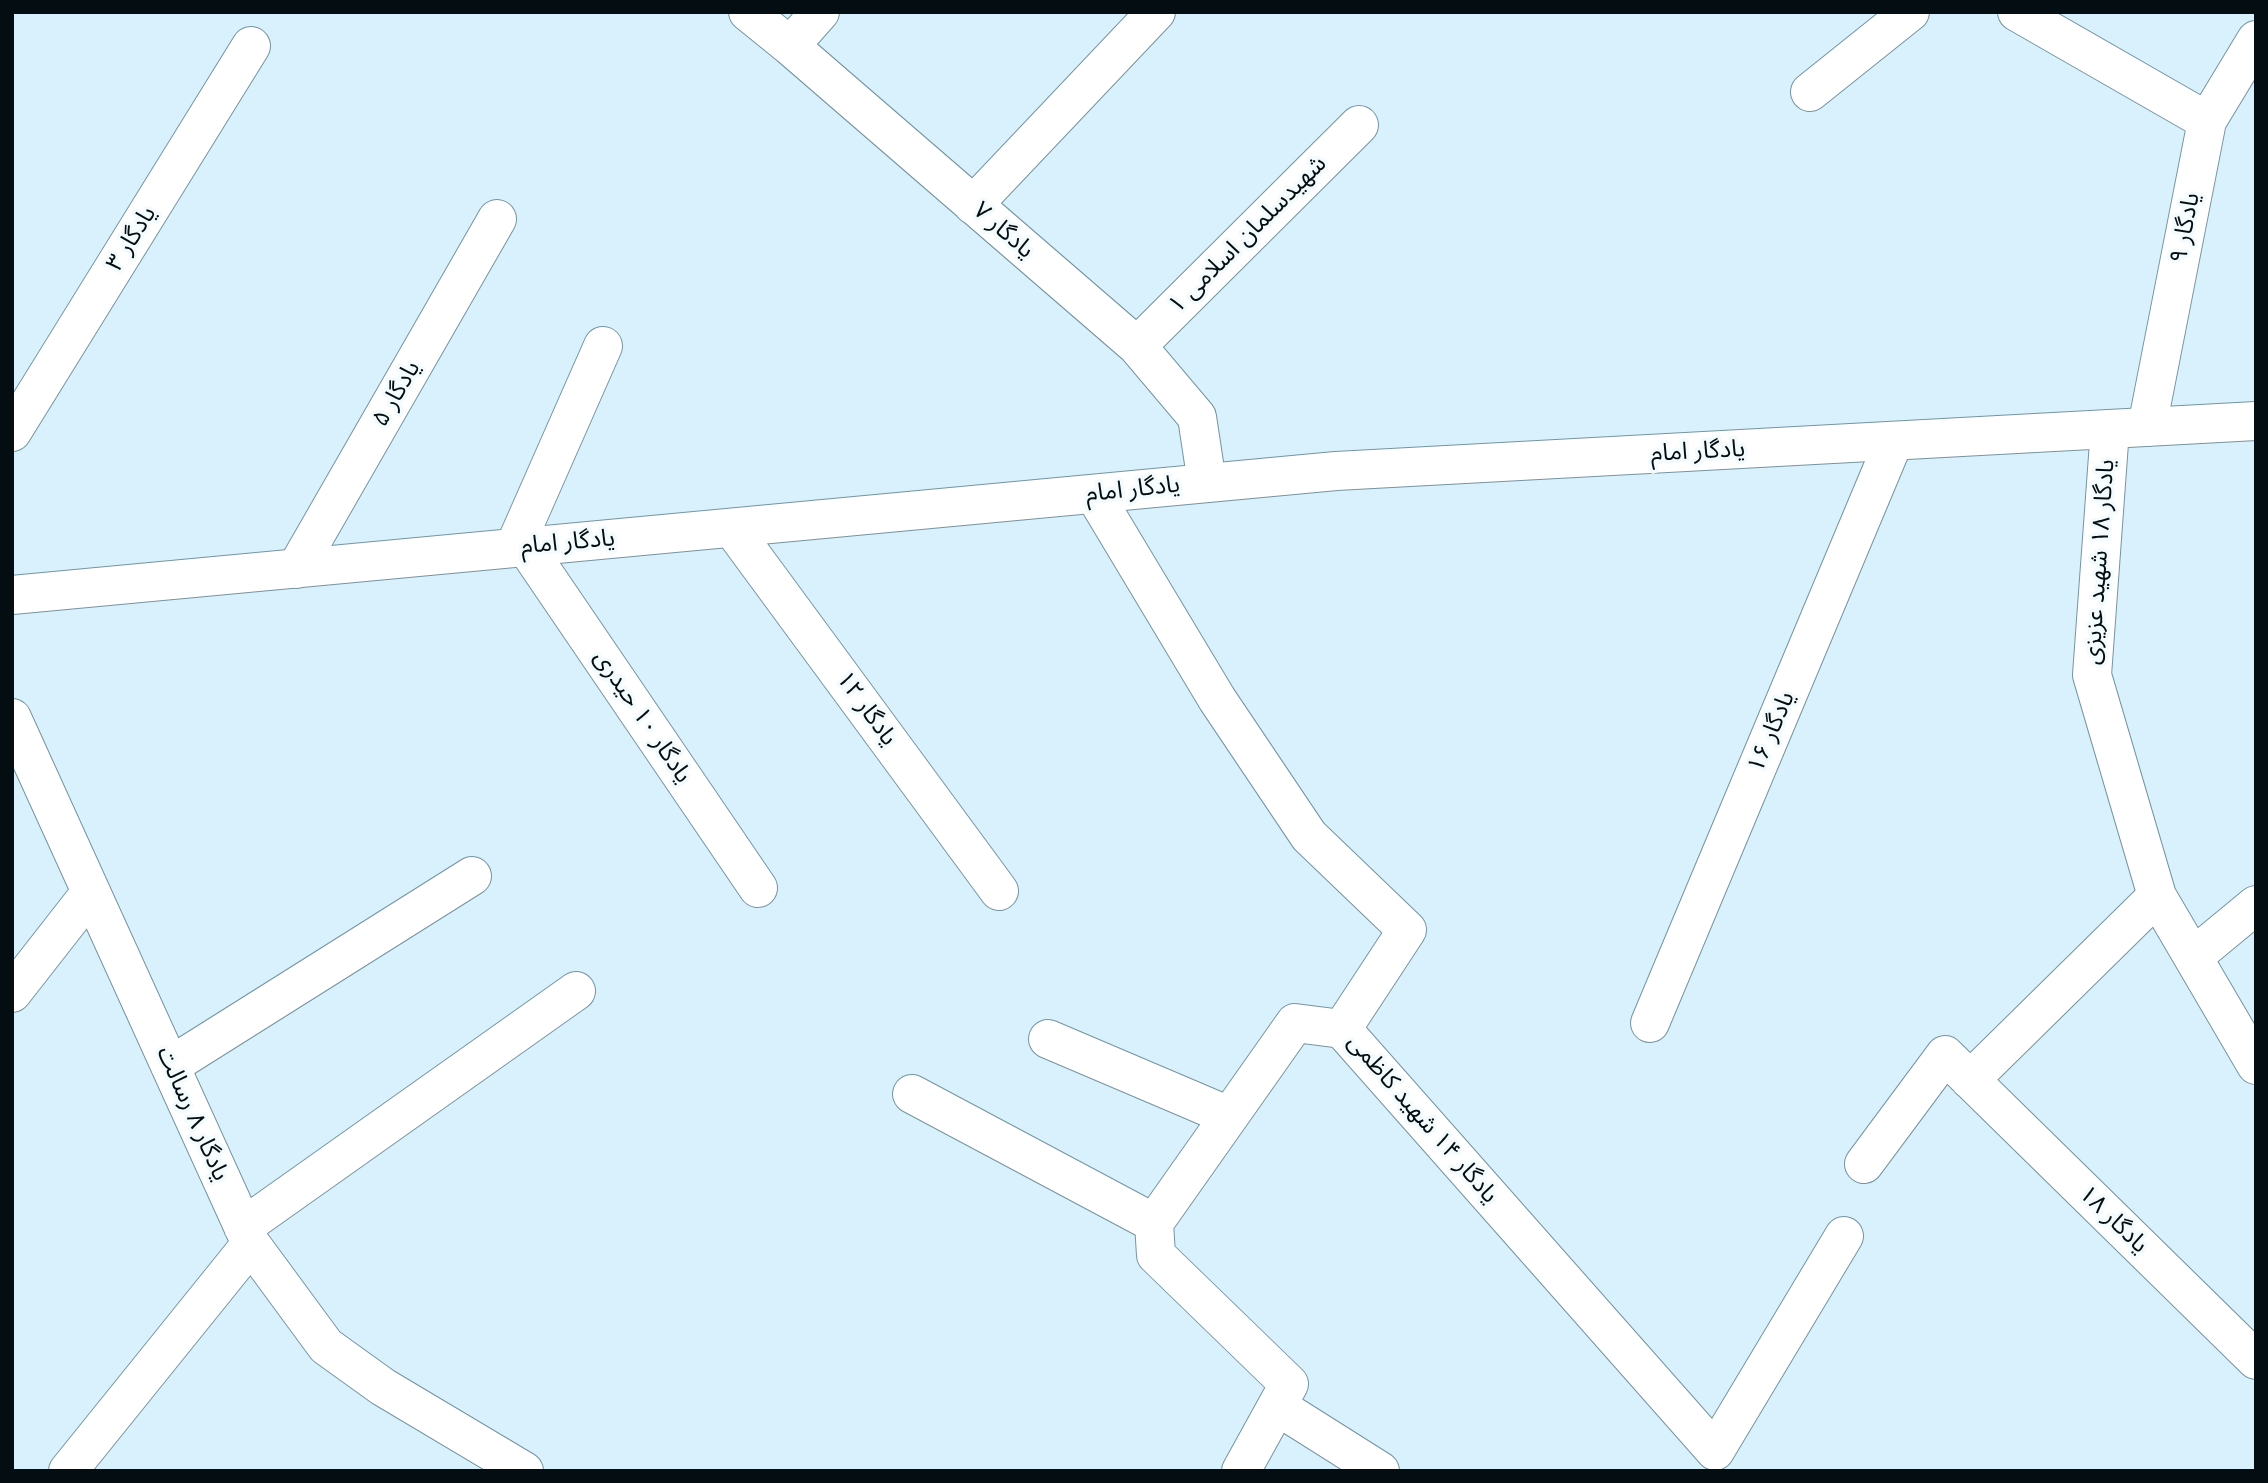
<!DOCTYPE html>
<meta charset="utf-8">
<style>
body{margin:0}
#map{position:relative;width:2268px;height:1483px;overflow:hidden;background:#d8f1fc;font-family:"DM Sans",sans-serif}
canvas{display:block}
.frame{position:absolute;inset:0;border:14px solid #040e12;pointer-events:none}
</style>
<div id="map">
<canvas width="2268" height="1483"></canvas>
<div class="frame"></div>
</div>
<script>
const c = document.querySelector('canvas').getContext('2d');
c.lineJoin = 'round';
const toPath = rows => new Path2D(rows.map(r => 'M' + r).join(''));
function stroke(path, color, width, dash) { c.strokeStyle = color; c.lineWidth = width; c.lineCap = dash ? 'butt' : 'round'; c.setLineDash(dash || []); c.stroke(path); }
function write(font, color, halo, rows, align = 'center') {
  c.font = font + ' "DM Sans","Noto Sans Arabic",sans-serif'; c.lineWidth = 7; c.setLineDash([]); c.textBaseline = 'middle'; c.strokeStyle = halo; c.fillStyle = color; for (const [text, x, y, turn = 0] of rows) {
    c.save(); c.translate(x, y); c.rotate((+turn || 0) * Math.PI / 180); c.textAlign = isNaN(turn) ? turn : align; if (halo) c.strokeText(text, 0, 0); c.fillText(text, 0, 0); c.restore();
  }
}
const minor = toPath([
 [748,12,790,46,1137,346,1197,417,1207,483],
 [2017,12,2207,121],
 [790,46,820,12],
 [1810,92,1910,12],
 [973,205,1156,12],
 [1137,346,1359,125],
 [2147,427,2207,121,2256,40],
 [2110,429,2092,675,2157,896,2256,1065],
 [12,432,251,46],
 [1094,494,1217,699,1309,836,1407,930,1342,1029,1715,1451,1844,1236],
 [732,528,999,891],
 [526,547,758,888],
 [514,548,603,346],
 [296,569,497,219],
 [12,718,251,1244,68,1471],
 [2193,957,2256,905],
 [12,993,91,892],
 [1650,1023,1894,441],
 [1048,1039,1229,1116],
 [170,1066,472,876],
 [1970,1080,2157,896],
 [912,1094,1154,1223,1156,1255,1289,1384,1241,1471],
 [1864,1164,1945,1055,2256,1360],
 [1154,1223,1295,1023,1342,1029],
 [243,1227,576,991],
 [251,1244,326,1346,383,1387,524,1471],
 [1277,1406,1380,1471]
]);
const secondary = toPath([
 [12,595,1336,471,2256,421]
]);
const streetNames = [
 ["یادگار ۹",2186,228,-79],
 ["یادگار ۷",1003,231,41],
 ["شهیدسلمان اسلامی ۱",1248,235,-45],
 ["یادگار ۳",132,239,-58],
 ["یادگار ۵",397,394,-60],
 ["یادگار امام",1698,452,-3],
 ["یادگار امام",1133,490,-6],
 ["یادگار امام",568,543,-5],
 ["یادگار ۱۸ شهید عزیزی",2100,562,-86],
 ["یادگار ۱۲",866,709,54],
 ["یادگار ۱۰ حیدری",642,717,56],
 ["یادگار ۱۶",1772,732,-67],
 ["یادگار ۸ رسالت",192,1114,66],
 ["یادگار ۱۴ شهید کاظمی",1422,1119,49],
 ["یادگار ۱۸",2113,1220,44]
];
stroke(minor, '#7694a0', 40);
stroke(secondary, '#7694a0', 40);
stroke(minor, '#fff', 38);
stroke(secondary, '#fff', 38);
write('24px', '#040e12', '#f4fbfd', streetNames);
</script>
